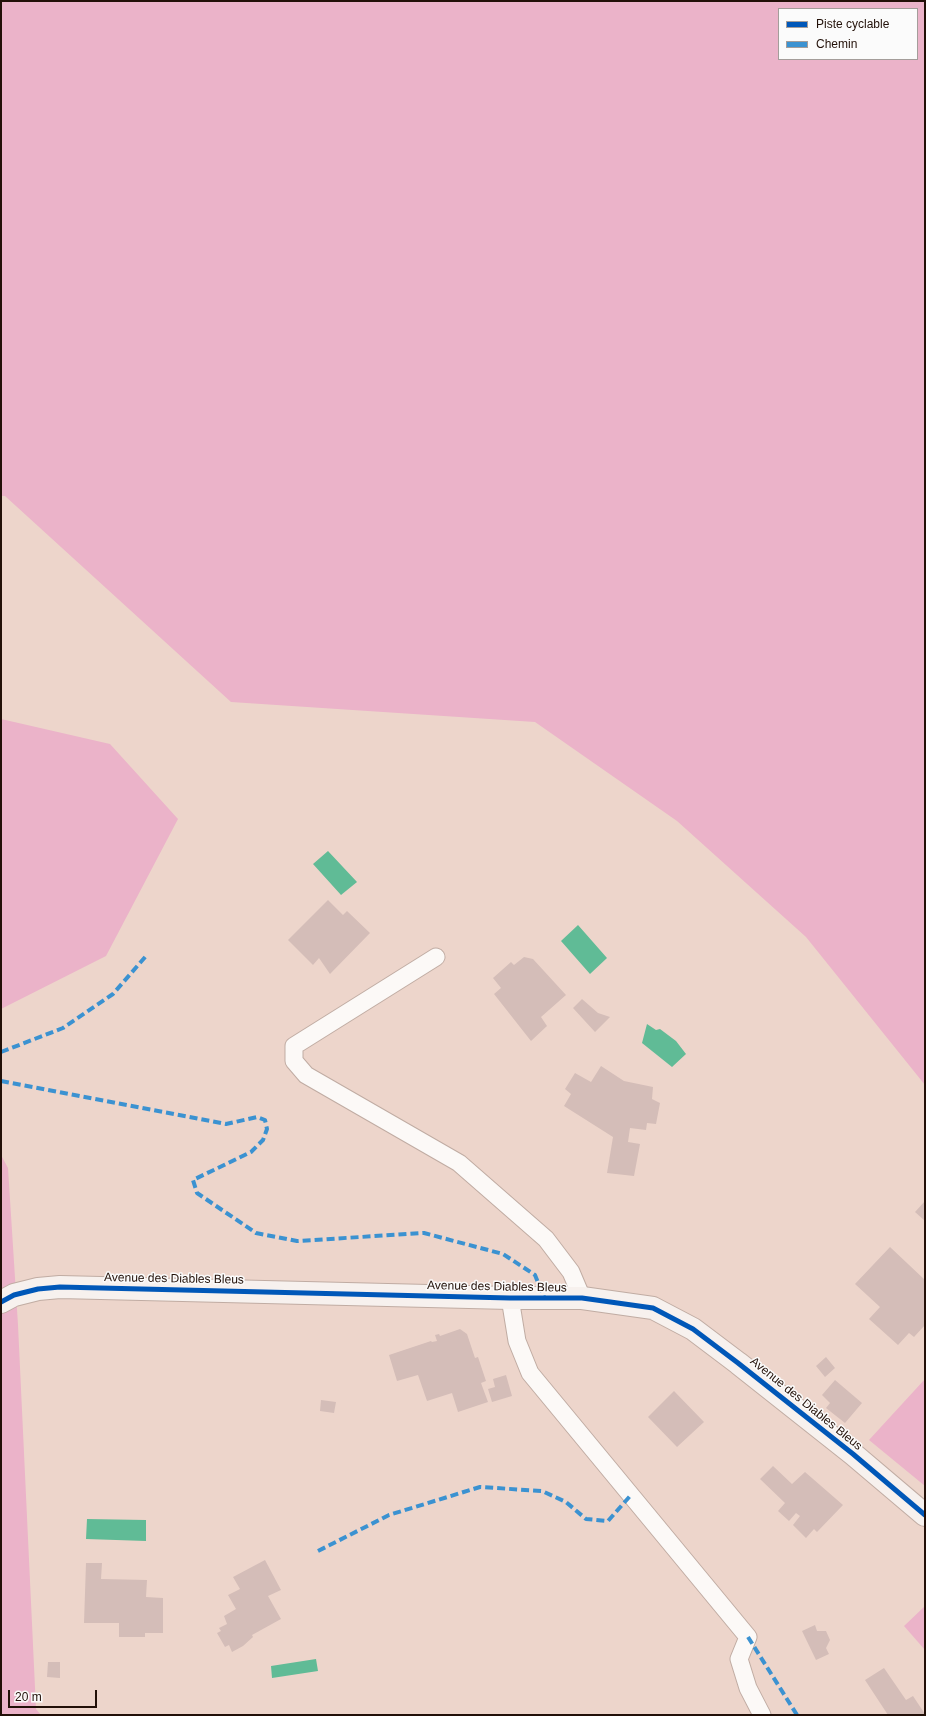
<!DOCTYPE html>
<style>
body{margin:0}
#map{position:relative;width:926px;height:1716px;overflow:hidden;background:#edd5cb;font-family:Helvetica,sans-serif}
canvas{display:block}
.frame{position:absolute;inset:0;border:2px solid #221008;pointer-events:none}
.legend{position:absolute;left:778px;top:8px;width:140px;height:52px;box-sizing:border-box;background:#fbfbfb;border:1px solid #a49d9a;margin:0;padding:5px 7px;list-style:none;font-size:12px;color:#221008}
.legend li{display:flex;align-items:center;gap:8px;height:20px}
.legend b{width:20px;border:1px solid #a49d9a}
.scale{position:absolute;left:8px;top:1690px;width:89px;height:18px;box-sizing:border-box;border:2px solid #221008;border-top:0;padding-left:5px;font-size:12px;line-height:14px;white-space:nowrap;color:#221008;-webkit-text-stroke:3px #fbfbfb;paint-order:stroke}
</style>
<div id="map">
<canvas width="926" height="1716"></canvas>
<div class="frame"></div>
<ul class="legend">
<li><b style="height:5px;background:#0057b8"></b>Piste cyclable</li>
<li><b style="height:5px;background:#3b92d1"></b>Chemin</li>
</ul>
<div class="scale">20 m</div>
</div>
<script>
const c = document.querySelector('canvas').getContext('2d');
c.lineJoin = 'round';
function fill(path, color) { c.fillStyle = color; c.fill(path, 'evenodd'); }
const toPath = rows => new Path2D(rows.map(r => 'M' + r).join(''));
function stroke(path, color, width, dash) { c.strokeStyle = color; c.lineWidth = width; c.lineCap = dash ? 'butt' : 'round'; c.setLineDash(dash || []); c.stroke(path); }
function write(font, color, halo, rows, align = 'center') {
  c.font = font + ' Helvetica,sans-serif'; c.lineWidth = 3; c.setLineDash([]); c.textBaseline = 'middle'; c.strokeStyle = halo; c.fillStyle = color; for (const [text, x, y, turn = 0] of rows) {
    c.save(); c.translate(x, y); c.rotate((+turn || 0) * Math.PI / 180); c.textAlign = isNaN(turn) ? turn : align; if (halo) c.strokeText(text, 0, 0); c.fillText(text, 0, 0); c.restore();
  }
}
const green = toPath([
 [1,1,925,1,925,1085,806,937,677,821,535,722,231,702,5,496,1,496],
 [779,9,917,9,917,59,779,59],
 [1,719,110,744,178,819,106,956,1,1009],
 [1,1155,8,1168,18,1325,36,1709,41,1715,1,1715],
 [925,1379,925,1486,869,1440],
 [925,1606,925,1650,904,1626]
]);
const water = toPath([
 [328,851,357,882,341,895,313,864],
 [578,925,607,958,590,974,561,941],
 [647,1024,656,1030,660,1029,676,1041,686,1054,672,1067,642,1043],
 [87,1519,146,1520,146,1541,86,1539],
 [316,1659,318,1671,272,1678,271,1666]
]);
const building = toPath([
 [328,900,343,915,347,911,370,933,330,974,319,958,313,965,288,940],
 [524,957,533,959,566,995,541,1017,547,1026,531,1041,494,994,501,988,493,978,511,962,514,965],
 [582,999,598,1013,610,1017,595,1032,573,1008],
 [601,1066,624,1081,653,1087,652,1099,660,1103,656,1124,647,1123,646,1130,630,1128,628,1142,640,1144,634,1176,607,1173,613,1137,564,1106,571,1094,565,1089,575,1073,591,1082],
 [925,1201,925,1221,915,1212],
 [890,1247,925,1280,925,1325,914,1337,909,1333,898,1345,869,1319,880,1307,855,1284],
 [460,1329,467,1334,475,1358,478,1357,486,1381,481,1383,488,1402,458,1412,452,1393,427,1401,418,1375,397,1381,389,1355,431,1341,432,1342,437,1341,435,1335,439,1334,440,1336],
 [826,1357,835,1368,825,1377,816,1366],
 [506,1375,512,1396,492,1402,488,1389,495,1387,493,1379],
 [835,1380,862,1403,845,1423,826,1408,830,1403,822,1395],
 [674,1391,704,1422,677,1447,648,1417],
 [321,1400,336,1402,334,1413,320,1411],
 [773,1466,792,1484,805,1472,843,1505,817,1532,814,1529,806,1538,793,1525,800,1516,796,1513,789,1521,778,1511,785,1503,760,1479],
 [265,1560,281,1590,268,1596,281,1619,252,1635,253,1637,243,1646,232,1652,229,1645,225,1647,217,1633,221,1631,219,1628,227,1624,224,1616,236,1609,228,1595,240,1589,233,1577],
 [86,1563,102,1563,101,1579,147,1580,146,1597,163,1598,163,1633,145,1633,145,1637,119,1637,119,1623,84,1623],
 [815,1625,817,1631,826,1631,830,1640,826,1648,829,1654,816,1660,802,1631],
 [48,1662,60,1662,60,1678,47,1677],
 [884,1668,906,1700,913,1696,925,1714,888,1715,865,1680]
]);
const lane = toPath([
 [436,957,294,1046,294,1061,306,1075,459,1163,546,1239,571,1272,582,1298],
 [510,1298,517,1341,530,1373,748,1637,739,1659,748,1688,762,1715]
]);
const secondary = toPath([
 [1,1302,14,1295,38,1289,60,1287,510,1298,582,1298,653,1308,693,1329,738,1363,853,1454,925,1515]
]);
const quiet = toPath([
 [1,1052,63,1028,113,994,146,956],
 [1,1081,226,1124,257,1117,265,1120,267,1129,263,1140,251,1152,193,1180,197,1193,256,1233,297,1241,424,1233,503,1254,535,1275,544,1297],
 [318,1551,389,1515,480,1487,542,1491,566,1502,586,1519,608,1521,631,1495],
 [748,1637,797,1715]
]);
const cycleway = toPath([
 [1,1302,14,1295,38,1289,60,1287,510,1298,582,1298,653,1308,693,1329,738,1363,853,1454,925,1515]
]);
const streetNames = [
 ["Avenue des Diables Bleus",174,1279,1],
 ["Avenue des Diables Bleus",497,1287,1],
 ["Avenue des Diables Bleus",806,1404,39]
];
fill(green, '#ebb3c9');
fill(water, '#60bb96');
fill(building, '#d4bdb8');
stroke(lane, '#c0aca3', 19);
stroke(secondary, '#c0aca3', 24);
stroke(lane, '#fcf9f7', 17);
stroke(secondary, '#f7f1ee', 22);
stroke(quiet, '#3b92d1', 4, [8, 4]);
stroke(cycleway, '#0057b8', 5);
write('12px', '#221008', '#fbfbfb', streetNames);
</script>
